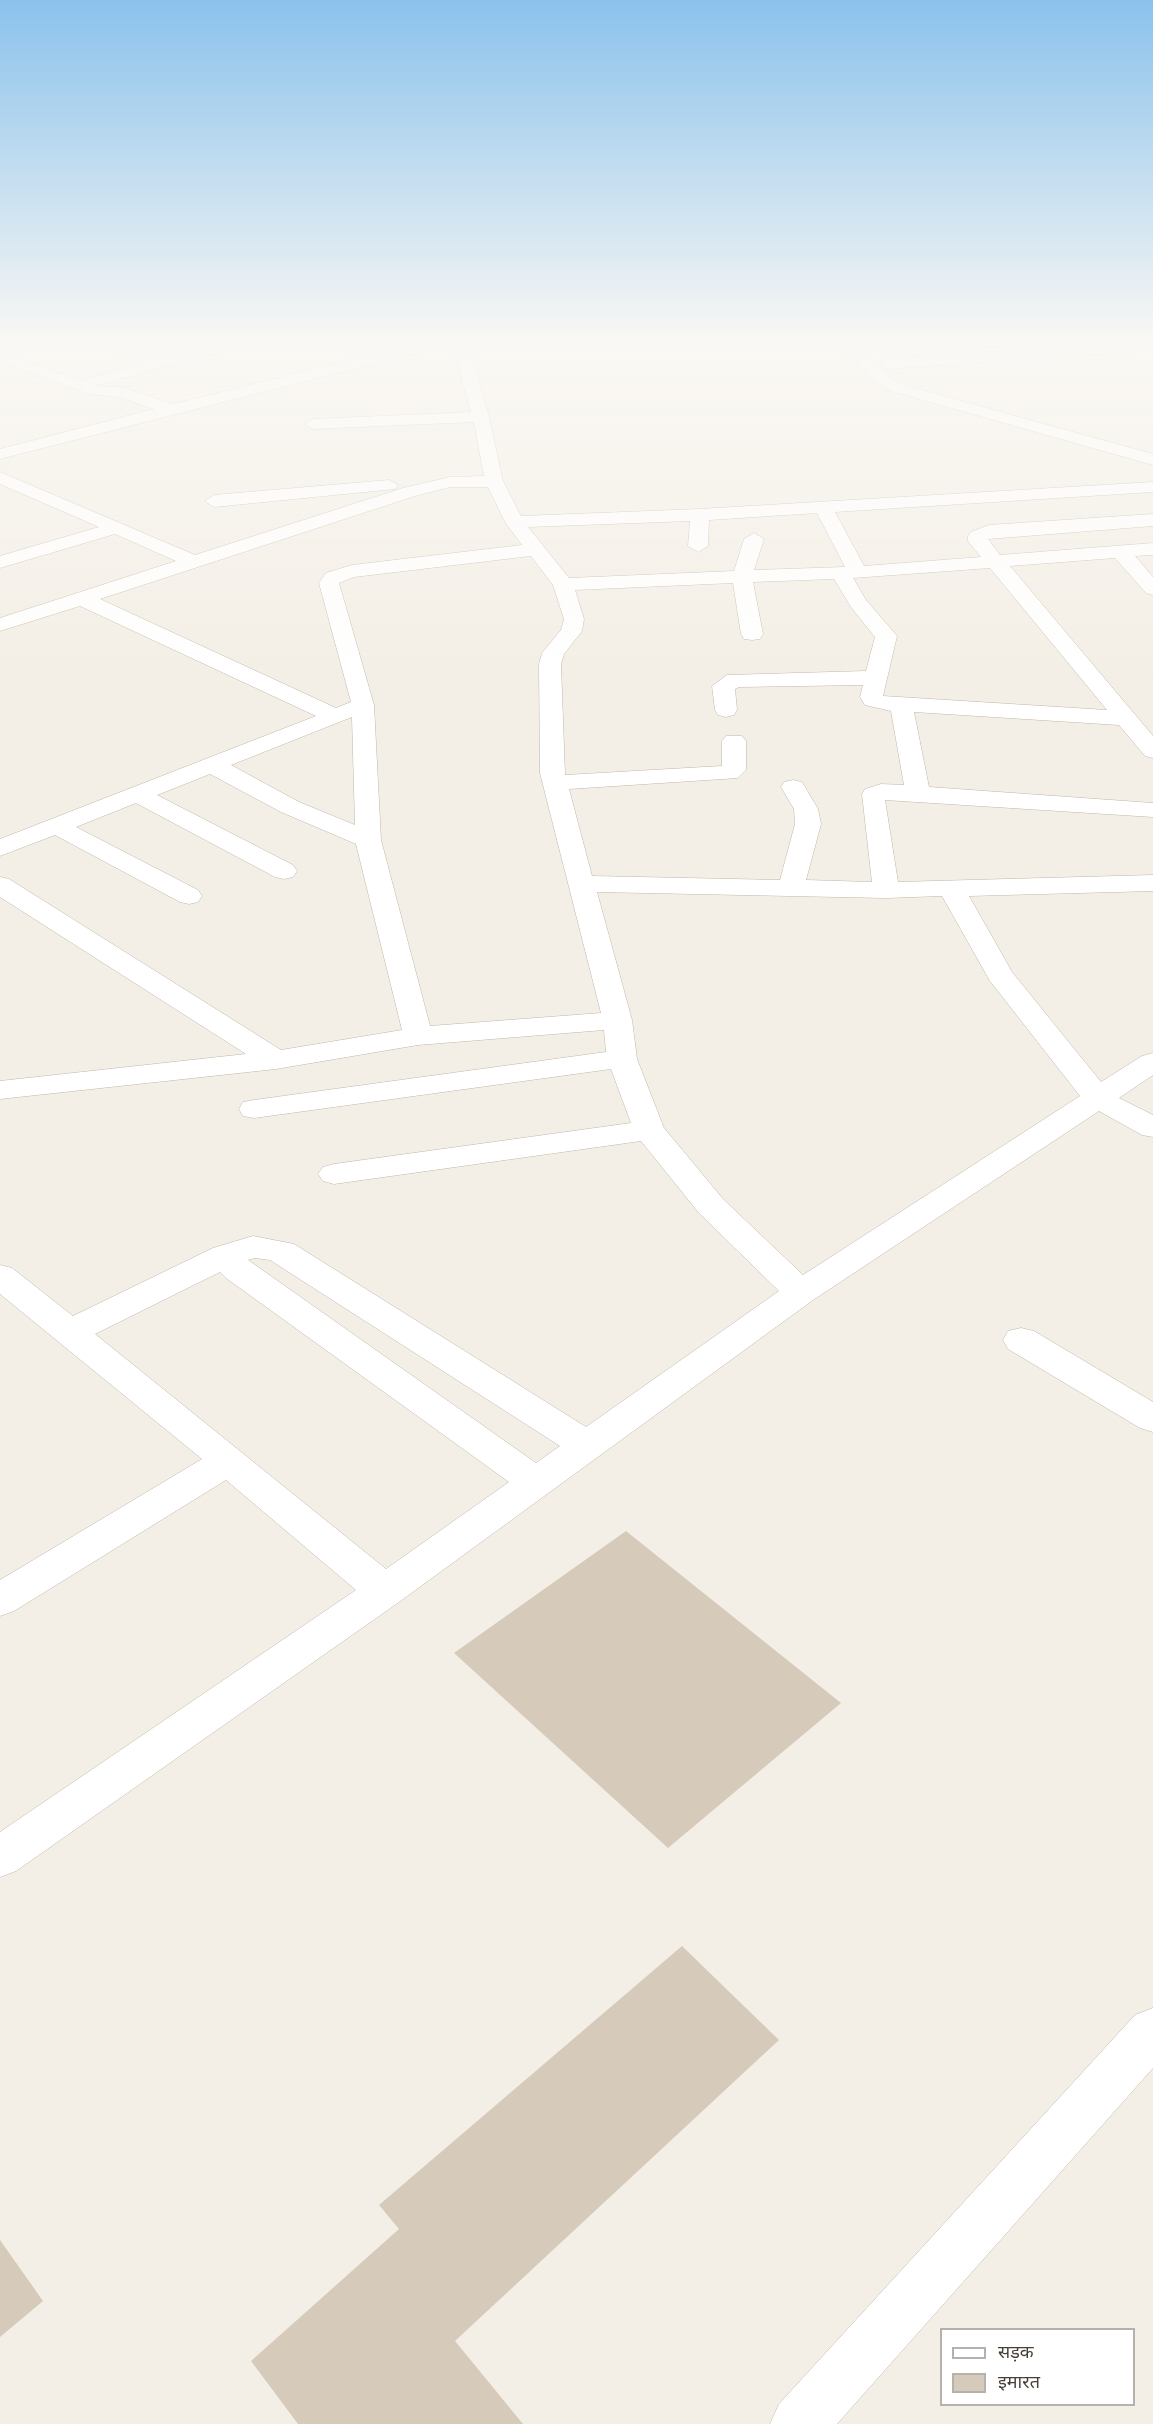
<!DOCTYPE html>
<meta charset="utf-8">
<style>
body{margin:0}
#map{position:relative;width:1153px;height:2424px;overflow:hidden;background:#f4efe6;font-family:Arial,"Noto Sans Devanagari",sans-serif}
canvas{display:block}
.legend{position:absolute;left:940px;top:2328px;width:195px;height:78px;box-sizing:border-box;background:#fff;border:2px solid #b5b2ae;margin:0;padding:8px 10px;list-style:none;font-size:18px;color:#473f35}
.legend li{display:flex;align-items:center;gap:12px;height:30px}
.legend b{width:30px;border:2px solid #b5b2ae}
</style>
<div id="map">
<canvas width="1153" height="2424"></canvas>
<ul class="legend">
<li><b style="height:8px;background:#fff"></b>सड़क</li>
<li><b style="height:16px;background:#d6cabb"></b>इमारत</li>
</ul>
</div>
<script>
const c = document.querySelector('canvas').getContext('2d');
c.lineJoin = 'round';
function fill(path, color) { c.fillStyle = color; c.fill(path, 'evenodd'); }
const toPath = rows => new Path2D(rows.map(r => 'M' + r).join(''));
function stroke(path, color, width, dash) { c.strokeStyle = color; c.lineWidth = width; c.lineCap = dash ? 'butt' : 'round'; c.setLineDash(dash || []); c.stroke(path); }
const building = toPath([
 [626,1531,841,1703,668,1848,454,1653],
 [682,1946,779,2040,455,2341,523,2424,298,2424,251,2361,399,2229,379,2205],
 [0,2240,43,2301,0,2337]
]);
const minor = toPath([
 [91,344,115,344,158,359,208,344,226,344,225,350,95,386,121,387,173,404,415,344,442,344,439,347,0,459,0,449,154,409,119,397,89,394,0,362,0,352,80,381,141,364,91,344],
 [452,344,468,344,489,417,503,481,521,516,700,509,1153,482,1153,492,835,512,864,566,981,557,968,541,968,536,971,532,989,525,1153,514,1153,526,988,539,1000,555,1153,543,1153,555,1135,556,1153,577,1153,595,1146,593,1115,558,1010,566,1153,736,1153,758,1145,756,1119,725,914,712,929,787,1153,803,1153,817,885,800,898,882,1153,875,1153,891,969,896,1012,972,1101,1082,1142,1056,1153,1053,1153,1075,1119,1098,1153,1115,1153,1137,1142,1135,1099,1111,813,1300,399,1602,16,1871,0,1877,0,1832,356,1590,226,1480,14,1611,0,1616,0,1580,202,1459,0,1294,0,1265,12,1268,73,1316,213,1248,253,1236,294,1244,586,1427,779,1291,699,1213,641,1141,334,1184,323,1181,318,1174,323,1167,334,1164,631,1123,611,1069,254,1118,243,1116,239,1109,243,1102,254,1100,606,1052,604,1030,418,1045,276,1069,0,1099,0,1081,246,1054,0,897,0,877,9,879,281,1050,402,1030,356,844,281,812,210,774,157,795,293,865,297,871,293,877,284,879,275,877,136,803,76,827,198,890,202,896,198,902,189,904,180,902,55,835,0,856,0,839,316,716,80,606,0,631,0,618,176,561,115,534,0,568,0,556,99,527,0,484,0,472,195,555,403,488,450,477,484,476,474,422,313,429,305,424,313,419,471,412,452,344],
 [450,487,488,487,505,522,522,545,352,565,326,573,319,583,351,702,336,708,100,599,415,496,450,487],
 [817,513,845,567,754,570,764,539,754,533,744,539,734,571,569,578,528,527,690,521,688,546,698,552,708,546,709,520,817,513],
 [531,556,553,585,564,619,561,630,542,653,539,664,540,773,601,1013,430,1026,381,840,374,705,339,583,354,577,531,556],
 [990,568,1107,710,883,696,897,636,866,600,853,578,990,568],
 [834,579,851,607,875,637,866,671,727,675,712,686,715,710,718,715,726,717,734,715,737,710,735,689,739,687,863,685,860,697,865,705,891,711,904,785,881,784,865,789,862,794,872,882,806,880,821,824,818,809,805,787,802,782,793,780,784,782,781,787,794,809,795,824,780,880,592,876,569,789,738,778,746,770,746,741,742,736,726,736,722,741,722,766,565,775,561,664,564,654,582,631,584,619,575,590,733,583,741,634,744,639,752,640,760,639,763,634,753,582,834,579],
 [352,717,355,825,299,802,231,765,352,717],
 [597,892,886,898,942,896,990,981,1080,1096,803,1275,723,1199,664,1128,637,1059,632,1020,597,892],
 [255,1258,270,1260,560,1446,536,1463,248,1260,255,1258],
 [220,1272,226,1278,509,1482,386,1569,95,1334,220,1272],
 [837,344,854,344,891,378,903,385,1153,454,1153,465,891,391,879,384,837,344],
 [1099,344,1153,344,1153,350,887,369,879,364,887,359,1099,344],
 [389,480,398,485,395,489,214,507,205,501,214,495,389,480],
 [1021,1328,1034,1331,1153,1402,1153,1432,1140,1428,1008,1349,1003,1340,1008,1331,1021,1328],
 [1153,2008,1153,2068,837,2424,770,2424,779,2404,1135,2015,1153,2008]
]);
fill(building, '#d6cabb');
stroke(minor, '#c0b6a9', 1);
fill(minor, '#fff');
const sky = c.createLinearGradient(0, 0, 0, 684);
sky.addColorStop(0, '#8bc2ec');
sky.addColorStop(0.5, '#faf8f4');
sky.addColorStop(1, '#faf8f400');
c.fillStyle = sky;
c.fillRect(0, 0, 1153, 684);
</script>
